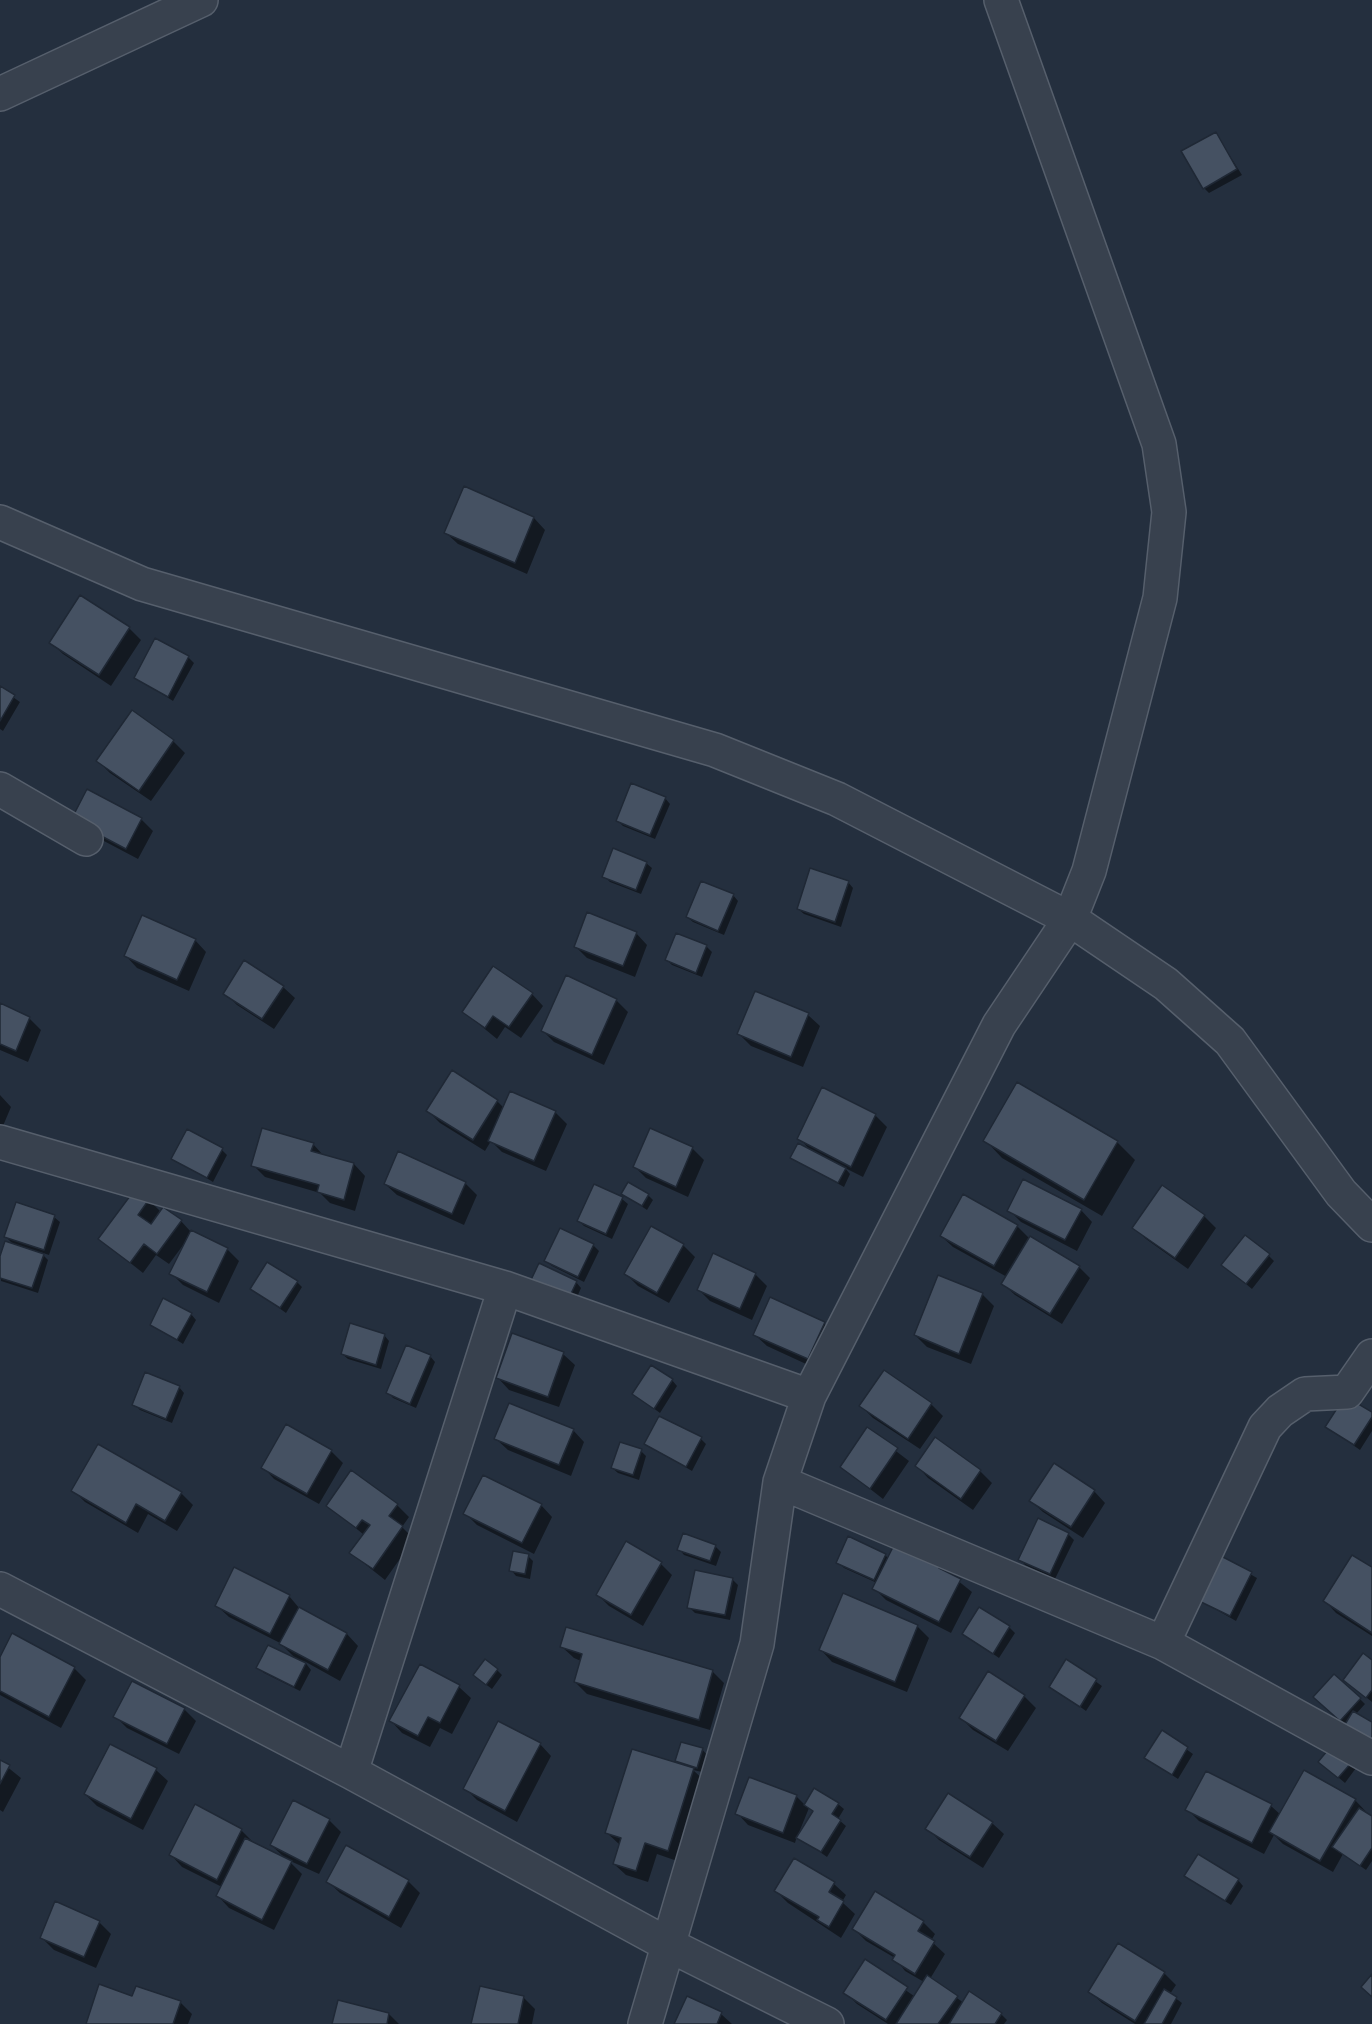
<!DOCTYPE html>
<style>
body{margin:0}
canvas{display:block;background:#242f3e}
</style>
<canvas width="1372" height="2024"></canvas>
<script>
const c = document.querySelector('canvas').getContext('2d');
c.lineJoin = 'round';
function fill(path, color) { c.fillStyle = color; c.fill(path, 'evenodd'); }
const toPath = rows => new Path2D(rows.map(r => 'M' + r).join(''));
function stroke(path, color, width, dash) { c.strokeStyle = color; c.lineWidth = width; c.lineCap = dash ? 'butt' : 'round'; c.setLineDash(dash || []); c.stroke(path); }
const shadow = toPath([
 [1216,134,1242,175,1209,193,1204,188],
 [534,518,545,530,527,574,458,544,446,533],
 [80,597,129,628,141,640,111,686,63,654,51,643],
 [188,657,194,663,173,701,135,677],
 [0,688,20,702,3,731,0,729],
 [132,712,173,741,185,753,151,801,110,773,98,761],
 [665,798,670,804,655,839,623,826,618,821],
 [141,819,153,831,138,859,85,831],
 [646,863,652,868,641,894,610,882,604,876],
 [848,882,853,888,841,927,804,914,798,909],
 [733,895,738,901,724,935,693,922,687,917],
 [636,933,647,945,635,977,587,958,576,947],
 [677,935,707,947,712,952,702,977,672,965,667,960],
 [195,940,206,952,189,991,137,968,126,956],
 [567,977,617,1001,628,1012,604,1065,554,1042,542,1030],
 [283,987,295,998,274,1029,237,1005,225,993],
 [532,994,543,1006,521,1038,505,1027,497,1039,464,1012],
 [0,1005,29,1018,41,1030,28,1062,0,1050],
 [808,1015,820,1026,803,1067,751,1046,739,1034],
 [1017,1084,1117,1142,1135,1160,1102,1216,1002,1158,985,1140],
 [0,1095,11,1107,0,1133],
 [497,1101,504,1108,555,1112,567,1124,546,1171,502,1152,491,1141,485,1151,440,1123,428,1111],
 [875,1115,887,1127,863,1177,845,1168,850,1174,844,1187,792,1158,810,1150,799,1138],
 [313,1144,324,1156,354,1164,365,1176,355,1211,330,1203,320,1193,265,1177,253,1165],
 [692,1148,704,1160,688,1197,646,1178,635,1167],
 [222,1150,227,1155,213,1182,173,1158],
 [465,1183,477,1195,464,1225,397,1195,385,1184],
 [595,1186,622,1199,628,1204,612,1239,584,1226,578,1220],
 [623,1194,648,1195,653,1200,647,1210],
 [149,1200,161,1212,181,1221,191,1232,227,1249,239,1261,219,1303,183,1285,171,1273,184,1244,169,1264,156,1255,143,1273,100,1239],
 [1009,1210,1081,1210,1092,1222,1077,1251,1021,1222],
 [1204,1216,1216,1228,1188,1269,1146,1239,1134,1227],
 [54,1217,60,1222,49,1255,40,1252,48,1260,38,1293,1,1281,0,1261,15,1246,6,1237],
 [1017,1226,1030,1239,1079,1267,1090,1278,1062,1324,1015,1295,1003,1284,1007,1277,953,1247,941,1236],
 [652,1228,683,1245,695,1257,669,1303,638,1286,626,1274],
 [593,1245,599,1251,584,1282,552,1266,546,1261],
 [1269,1256,1274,1261,1252,1289,1229,1270],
 [755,1274,767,1286,752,1320,710,1301,698,1289],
 [939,1277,983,1295,994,1306,971,1364,927,1347,915,1335],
 [297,1282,302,1287,286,1313,251,1288],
 [576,1282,581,1288,574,1304,538,1287],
 [191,1314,196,1320,183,1344,152,1324],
 [824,1323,836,1334,819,1370,767,1346,755,1335],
 [384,1335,389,1341,381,1369,348,1359,342,1354],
 [563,1354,575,1365,559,1407,509,1390,498,1378],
 [430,1356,435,1362,416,1408,393,1398,388,1392],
 [672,1380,677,1386,660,1413,634,1394],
 [179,1387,184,1393,172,1423,140,1410,134,1404],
 [931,1404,943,1416,920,1449,873,1418,861,1406],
 [1372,1414,1372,1431,1360,1450,1327,1427],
 [286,1426,331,1451,343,1463,319,1504,274,1479,263,1467],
 [867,1429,909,1461,883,1499,842,1467],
 [573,1430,584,1442,571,1476,508,1450,496,1439],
 [701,1439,706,1444,692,1471,646,1444],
 [936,1439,980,1471,992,1483,973,1510,928,1478,917,1466],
 [641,1451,646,1456,639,1480,618,1473,612,1468],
 [351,1472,397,1505,409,1517,402,1527,414,1539,385,1580,351,1553,364,1535,328,1505],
 [73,1490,181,1493,193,1505,177,1531,148,1514,138,1533,85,1502],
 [1094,1491,1105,1503,1083,1538,1043,1512,1031,1501],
 [541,1505,552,1517,534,1554,477,1525,465,1513],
 [1068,1534,1074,1540,1055,1579,1025,1565,1020,1559],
 [715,1546,721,1552,716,1566,684,1555,679,1549],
 [885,1555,889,1559,956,1568,952,1576,972,1592,951,1633,886,1600,874,1588,877,1583,844,1568,838,1562],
 [528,1556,533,1561,530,1579,516,1576,511,1570],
 [1222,1558,1257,1578,1236,1621,1201,1601],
 [661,1564,672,1575,643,1626,609,1606,598,1595],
 [1372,1569,1372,1636,1336,1613,1325,1601],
 [732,1579,738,1585,730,1620,695,1613,689,1607],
 [289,1596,300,1609,347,1634,358,1646,340,1681,304,1661,311,1670,300,1691,264,1673,258,1668,297,1660,280,1643,229,1617,217,1606],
 [917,1626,929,1638,907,1692,832,1662,821,1650],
 [1009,1627,1015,1633,999,1658,964,1634],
 [567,1629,713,1672,724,1683,710,1730,587,1694,575,1682,581,1661,574,1658,562,1647],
 [0,1660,74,1668,86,1680,61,1728,0,1695],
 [1067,1661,1102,1686,1086,1711,1051,1686],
 [1372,1662,1372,1702,1345,1680],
 [420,1666,459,1687,471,1698,452,1734,440,1728,430,1747,402,1733,391,1721],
 [497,1670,502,1675,492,1689,480,1680],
 [1024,1696,1036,1708,1008,1751,973,1730,961,1718],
 [1360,1699,1365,1704,1356,1714,1372,1724,1346,1725,1320,1702],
 [184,1709,196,1721,179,1754,127,1728,115,1716],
 [1162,1732,1193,1754,1178,1779,1146,1758],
 [540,1744,551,1756,517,1822,477,1800,465,1788],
 [111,1746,156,1770,168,1781,143,1830,97,1806,85,1794],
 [1332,1747,1356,1768,1345,1783,1326,1767],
 [702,1749,707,1755,702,1772,693,1770,705,1781,680,1862,657,1854,648,1882,626,1875,614,1864,620,1845,607,1833,682,1766,677,1761],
 [0,1761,21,1778,3,1812,0,1810],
 [750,1779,797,1797,805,1805,838,1804,844,1809,838,1819,846,1826,827,1857,797,1836,795,1843,748,1825,737,1813],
 [809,1808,814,1812,798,1835],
 [1355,1800,1372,1818,1372,1861,1366,1870,1343,1854,1333,1872,1283,1844,1274,1835,1264,1854,1199,1821,1187,1809,1271,1806,1281,1815],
 [196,1806,242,1831,253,1842,286,1859,271,1845,329,1820,341,1832,319,1874,288,1860,302,1874,274,1930,229,1908,218,1896,222,1887,182,1867,171,1855],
 [992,1823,1004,1834,983,1868,939,1840,927,1828],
 [347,1847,409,1882,420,1893,401,1928,340,1893,328,1882],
 [794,1860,834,1884,846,1895,842,1902,855,1914,841,1938,788,1903,776,1891],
 [1186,1876,1238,1880,1243,1886,1231,1905],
 [99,1922,111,1934,96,1968,54,1950,42,1938],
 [923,1922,935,1934,931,1941,945,1954,930,1979,964,2003,970,1994,1001,2014,1007,2020,1004,2024,888,2024,857,2004,845,1992,865,1962,914,1996,924,1982,905,1971,895,1958,866,1941,854,1929],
 [1119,1945,1164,1973,1176,1985,1170,1994,1182,2003,1171,2024,1135,2024,1102,2003,1090,1992],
 [481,1988,524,1998,535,2009,532,2024,473,2024],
 [133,1998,180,2002,192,2014,188,2024,87,2024],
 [389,2014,399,2024,333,2024],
 [721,2014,732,2024,675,2024]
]);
const building = toPath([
 [1216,132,1237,169,1203,189,1181,151,1216,132],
 [464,486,534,517,515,563,444,533,464,486],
 [80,595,130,627,99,675,49,643,80,595],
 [155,638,189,656,168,697,134,678,155,638],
 [0,686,15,695,0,721,0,686],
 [132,710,174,740,139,791,96,761,132,710],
 [631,783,666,797,650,835,616,821,631,783],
 [87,789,142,818,126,849,71,820,87,789],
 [613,848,647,862,636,890,602,877,613,848],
 [810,868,849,881,835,922,797,909,810,868],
 [701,881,734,894,718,931,686,917,701,881],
 [587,912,637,932,623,966,574,947,587,912],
 [142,915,196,939,177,980,124,956,142,915],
 [676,933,707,945,696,973,665,960,676,933],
 [244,960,284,986,262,1019,223,994,244,960],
 [493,966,533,993,509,1027,493,1016,485,1028,462,1012,493,966],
 [566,975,617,999,592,1055,541,1031,566,975],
 [755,991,809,1013,791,1057,737,1034,755,991],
 [0,1003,30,1017,16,1051,0,1044,0,1003],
 [452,1070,498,1100,473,1140,426,1111,452,1070],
 [1017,1082,1118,1141,1084,1200,983,1141,1017,1082],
 [822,1087,876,1114,851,1167,797,1139,822,1087],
 [510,1091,556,1111,534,1161,488,1141,510,1091],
 [262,1128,314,1143,311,1151,354,1163,344,1200,317,1192,319,1185,251,1166,262,1128],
 [650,1128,693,1147,676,1187,633,1167,650,1128],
 [187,1129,223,1148,207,1178,171,1159,187,1129],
 [798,1143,846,1168,838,1183,790,1158,798,1143],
 [398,1151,466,1182,452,1214,384,1184,398,1151],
 [1023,1179,1082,1209,1065,1240,1007,1211,1023,1179],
 [628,1182,649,1194,642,1206,621,1194,628,1182],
 [594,1184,623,1197,606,1234,577,1221,594,1184],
 [1162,1185,1205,1215,1175,1258,1132,1228,1162,1185],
 [136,1188,150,1198,138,1215,151,1224,163,1207,182,1220,157,1254,144,1244,130,1263,98,1239,136,1188],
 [963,1194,1018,1225,994,1266,940,1236,963,1194],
 [16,1202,55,1215,44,1250,4,1237,16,1202],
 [651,1226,684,1244,657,1293,624,1274,651,1226],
 [560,1228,594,1244,578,1277,544,1261,560,1228],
 [191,1230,228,1248,207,1292,169,1274,191,1230],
 [1245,1235,1270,1254,1246,1284,1221,1265,1245,1235],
 [1030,1236,1080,1266,1050,1314,1001,1284,1030,1236],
 [5,1241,44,1254,32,1288,0,1278,0,1256,5,1241],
 [713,1253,756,1273,740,1309,697,1290,713,1253],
 [267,1262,298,1281,280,1308,250,1289,267,1262],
 [539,1263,577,1281,568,1300,530,1282,539,1263],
 [938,1275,983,1293,959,1354,914,1335,938,1275],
 [770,1297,825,1322,808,1359,753,1335,770,1297],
 [163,1298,192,1313,177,1340,150,1325,163,1298],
 [350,1323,385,1334,376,1365,341,1354,350,1323],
 [512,1333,564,1352,548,1397,496,1378,512,1333],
 [406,1345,431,1355,410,1404,386,1393,406,1345],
 [651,1365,673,1379,654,1409,632,1394,651,1365],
 [884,1370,932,1403,908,1439,859,1406,884,1370],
 [145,1372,180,1386,166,1419,132,1405,145,1372],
 [1345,1396,1372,1412,1372,1417,1354,1445,1325,1427,1345,1396],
 [509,1403,574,1429,559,1465,494,1439,509,1403],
 [659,1416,702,1437,686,1467,644,1444,659,1416],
 [286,1424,332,1450,307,1494,261,1468,286,1424],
 [867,1427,898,1448,870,1489,840,1467,867,1427],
 [935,1437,981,1470,961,1499,915,1466,935,1437],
 [620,1442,642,1449,633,1475,611,1468,620,1442],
 [98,1444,182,1492,165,1521,136,1504,126,1523,71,1491,98,1444],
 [1054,1463,1095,1490,1071,1527,1029,1501,1054,1463],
 [351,1470,398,1504,389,1516,403,1526,373,1569,349,1553,370,1525,362,1520,356,1528,326,1506,351,1470],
 [483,1475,542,1504,522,1543,463,1514,483,1475],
 [1038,1518,1069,1533,1050,1574,1018,1560,1038,1518],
 [683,1533,716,1545,710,1561,677,1550,683,1533],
 [848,1536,886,1554,874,1580,836,1563,848,1536],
 [626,1541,662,1562,631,1615,596,1595,626,1541],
 [894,1545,945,1555,939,1568,961,1579,939,1622,872,1589,894,1545],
 [513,1551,529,1554,525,1574,509,1571,513,1551],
 [1352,1555,1372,1567,1372,1633,1323,1601,1352,1555],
 [1221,1556,1252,1572,1230,1616,1199,1601,1221,1556],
 [234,1567,290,1595,270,1634,215,1606,234,1567],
 [695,1570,733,1578,725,1615,687,1608,695,1570],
 [843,1593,918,1625,895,1682,819,1650,843,1593],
 [299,1607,347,1633,328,1670,279,1644,299,1607],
 [979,1607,1010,1626,993,1654,962,1634,979,1607],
 [566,1627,713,1670,699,1720,574,1682,582,1654,560,1647,566,1627],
 [12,1633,75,1667,49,1717,0,1691,0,1657,12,1633],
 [268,1645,306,1663,294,1687,256,1668,268,1645],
 [1363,1653,1372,1660,1372,1690,1366,1698,1343,1680,1363,1653],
 [485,1659,498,1669,486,1685,473,1675,485,1659],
 [1066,1659,1097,1679,1080,1707,1049,1687,1066,1659],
 [420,1664,460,1685,440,1723,428,1717,418,1736,389,1721,420,1664],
 [988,1671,1025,1695,996,1741,959,1718,988,1671],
 [1334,1674,1361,1698,1340,1721,1313,1697,1334,1674],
 [132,1681,185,1708,167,1744,113,1717,132,1681],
 [1353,1711,1372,1722,1372,1749,1341,1731,1353,1711],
 [498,1721,541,1743,505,1811,463,1789,498,1721],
 [1162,1730,1188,1747,1172,1775,1144,1758,1162,1730],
 [681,1742,703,1748,697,1768,675,1761,681,1742],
 [110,1744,157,1768,131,1819,84,1794,110,1744],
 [1332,1745,1352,1762,1338,1778,1318,1762,1332,1745],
 [632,1749,694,1768,668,1851,645,1843,636,1871,613,1864,621,1838,605,1833,632,1749],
 [0,1760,10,1765,0,1784,0,1760],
 [1304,1770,1356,1799,1320,1861,1269,1832,1304,1770],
 [1206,1771,1272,1804,1252,1843,1185,1810,1206,1771],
 [749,1777,797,1795,783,1833,735,1814,749,1777],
 [814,1788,839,1803,832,1814,841,1820,821,1852,796,1838,813,1811,804,1805,814,1788],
 [948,1793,993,1822,970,1857,925,1829,948,1793],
 [293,1800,330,1819,307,1864,270,1845,293,1800],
 [195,1804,242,1829,217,1880,169,1855,195,1804],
 [1359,1808,1372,1816,1372,1848,1360,1866,1332,1847,1359,1808],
 [245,1838,292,1861,262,1920,216,1896,245,1838],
 [346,1845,409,1880,389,1917,326,1882,346,1845],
 [1198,1854,1239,1879,1225,1901,1184,1876,1198,1854],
 [794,1858,835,1882,829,1892,844,1901,829,1927,817,1920,819,1917,774,1891,794,1858],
 [875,1891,924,1921,918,1931,935,1941,915,1974,892,1960,895,1955,852,1929,875,1891],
 [55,1901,100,1921,84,1957,40,1938,55,1901],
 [1118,1943,1165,1972,1135,2021,1088,1992,1118,1943],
 [865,1959,908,1987,886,2020,843,1993,865,1959],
 [1372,1974,1372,1997,1361,1987,1372,1974],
 [927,1975,958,1996,938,2024,896,2024,927,1975],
 [99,1984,132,1996,136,1986,181,2001,173,2024,86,2024,99,1984],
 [480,1986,524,1996,518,2024,471,2024,480,1986],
 [1164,1989,1177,1997,1162,2024,1144,2024,1164,1989],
 [969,1991,1002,2013,995,2024,949,2024,969,1991],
 [687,1996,722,2012,717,2024,674,2024,687,1996],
 [338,2000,389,2013,387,2024,332,2024,338,2000]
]);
const minor = toPath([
 [0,94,201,0],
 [0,522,142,584,715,750,837,799,1070,919,1166,984,1230,1041,1341,1193,1372,1225],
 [0,789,86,839],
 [0,1142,505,1288,809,1396],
 [780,1482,1163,1643,1372,1758],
 [0,1589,351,1772,667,1944,827,2024],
 [1163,1643,1265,1427,1280,1411,1305,1394,1347,1392,1372,1356],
 [351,1772,505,1288],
 [645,2024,757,1644,780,1482,809,1396,999,1025,1070,919,1089,871,1160,598,1169,512,1159,444,1001,0]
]);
fill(shadow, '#0007');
fill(building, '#455162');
stroke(building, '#1f2835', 1.5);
stroke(minor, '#565f6c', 36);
stroke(minor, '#38414e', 33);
</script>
